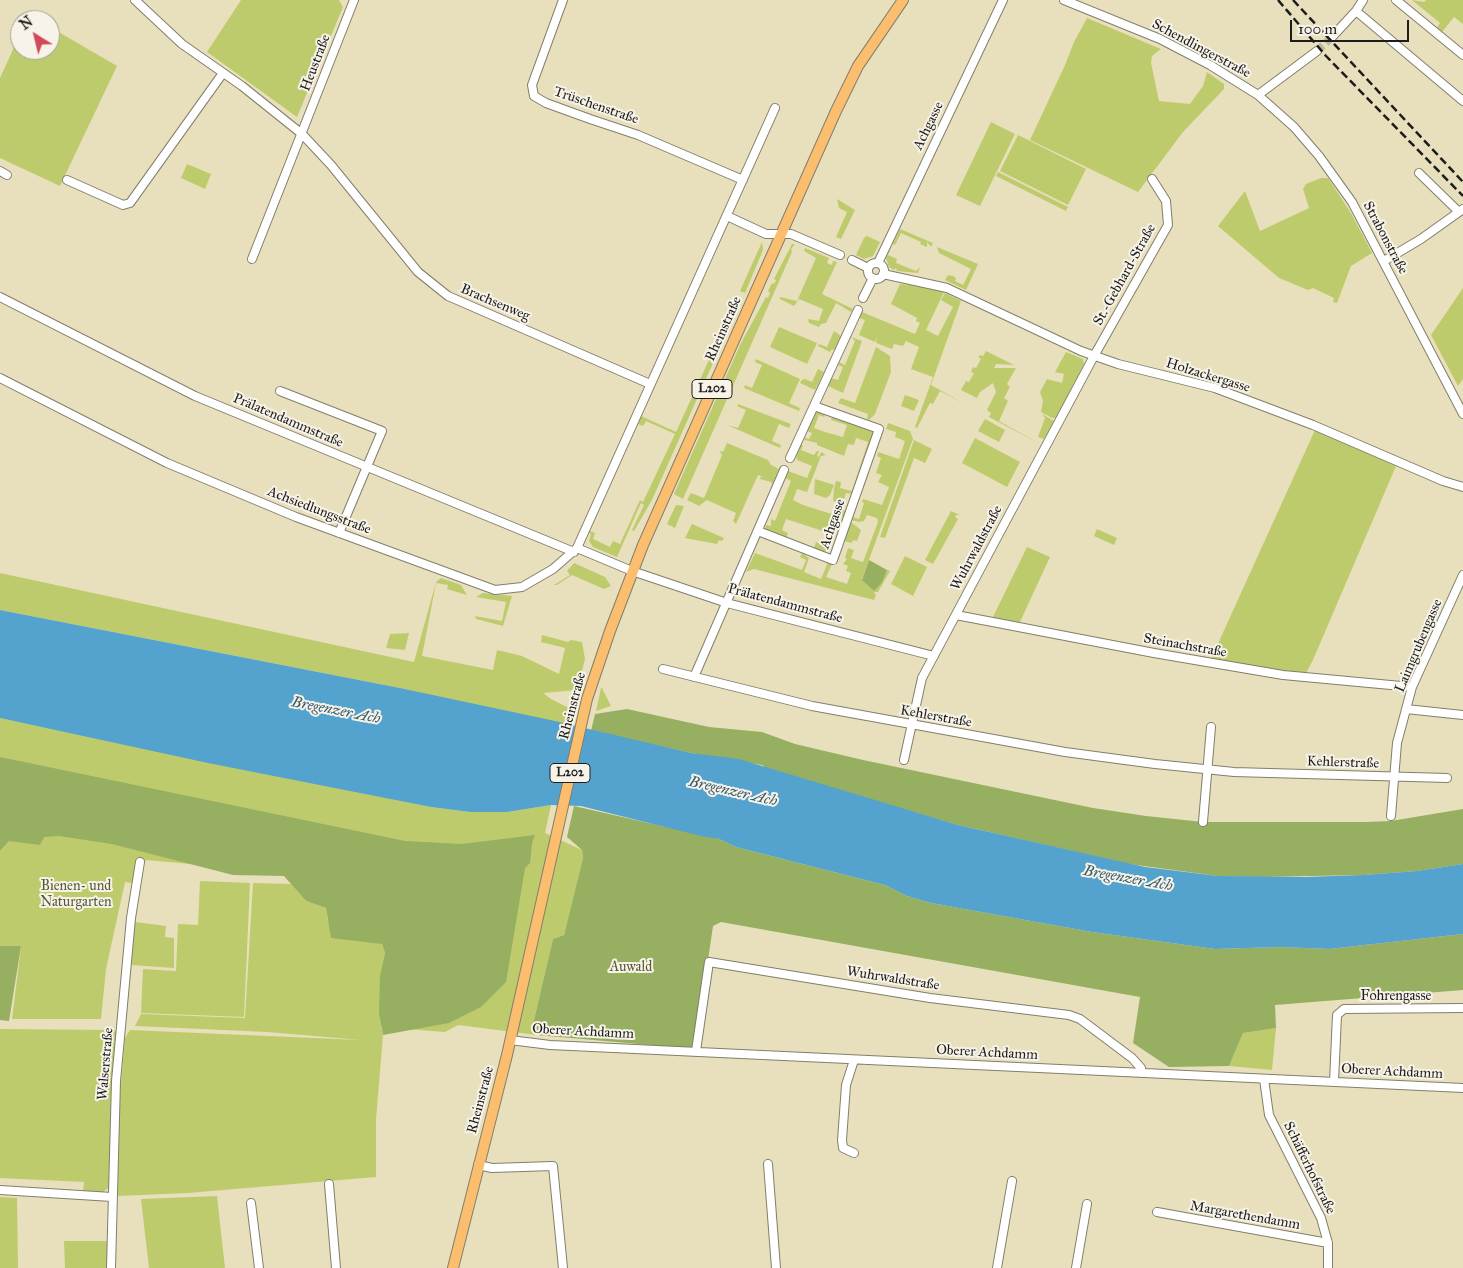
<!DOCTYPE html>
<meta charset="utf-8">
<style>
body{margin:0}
#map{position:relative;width:1463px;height:1268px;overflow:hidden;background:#e8e0bc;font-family:"IM FELL Great Primer",serif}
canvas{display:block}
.north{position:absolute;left:10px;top:10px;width:50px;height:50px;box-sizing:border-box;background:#f7f3e8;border:1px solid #9f9d96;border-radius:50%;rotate:324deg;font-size:14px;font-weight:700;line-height:20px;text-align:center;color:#1c1c1c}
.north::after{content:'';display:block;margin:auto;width:18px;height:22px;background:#d1495b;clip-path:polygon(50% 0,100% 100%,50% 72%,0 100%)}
.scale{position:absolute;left:1290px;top:20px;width:119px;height:22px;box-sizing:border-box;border:2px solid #1c1c1c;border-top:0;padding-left:6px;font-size:15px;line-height:18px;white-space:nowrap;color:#1c1c1c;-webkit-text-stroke:4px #f7f3e8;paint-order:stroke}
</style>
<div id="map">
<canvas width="1463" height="1268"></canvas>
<div class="north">N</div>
<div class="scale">100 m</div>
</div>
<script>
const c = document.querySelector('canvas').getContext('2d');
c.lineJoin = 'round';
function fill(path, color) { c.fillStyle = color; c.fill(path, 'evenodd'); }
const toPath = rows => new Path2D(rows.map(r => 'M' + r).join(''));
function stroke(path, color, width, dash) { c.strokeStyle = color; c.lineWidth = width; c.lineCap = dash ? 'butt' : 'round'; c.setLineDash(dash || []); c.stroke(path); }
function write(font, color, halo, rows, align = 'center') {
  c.font = font + ' "IM FELL Great Primer",serif'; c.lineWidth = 4; c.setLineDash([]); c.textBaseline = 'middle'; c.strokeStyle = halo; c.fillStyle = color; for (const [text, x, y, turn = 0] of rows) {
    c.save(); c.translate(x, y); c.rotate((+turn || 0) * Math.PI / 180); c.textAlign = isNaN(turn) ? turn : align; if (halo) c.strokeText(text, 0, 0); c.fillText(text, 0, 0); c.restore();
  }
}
const green = toPath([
 [241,0,339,0,343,7,297,117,207,52],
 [1412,0,1424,2,1426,0,1463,0,1463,24,1454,17,1442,32,1437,28,1440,23],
 [1087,18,1161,49,1152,56,1151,63,1159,101,1190,104,1203,86,1207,72,1224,84,1224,89,1183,132,1138,192,1030,140,1065,65,1074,42],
 [50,27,117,66,60,186,0,158,0,78,20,34,20,50,50,50],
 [991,122,1015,134,980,206,956,195],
 [1018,135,1086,169,1068,205,1000,171],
 [187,164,211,174,205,189,181,178],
 [998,172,1068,207,1066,211,996,176],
 [1321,178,1328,178,1351,213,1372,253,1351,266,1337,303,1333,302,1334,298,1313,288,1308,290,1279,278,1218,226,1245,191,1260,231,1309,208,1303,189,1306,184],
 [837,199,855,210,841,239,836,237,847,212,839,208],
 [900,229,933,243,931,247,927,242,927,247,920,244,921,242,901,233,895,245,893,244],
 [867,236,880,242,873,256,864,259,856,255,864,238],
 [762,242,763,250,745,293,740,291],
 [792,244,795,244,791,249,792,252,683,499,674,494,740,345,766,297,768,298,770,293,768,291,772,283,774,284,776,280,774,279],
 [892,244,888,255,897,259,896,263,916,271,920,267,918,273,897,271,896,268,894,270,889,267,886,258],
 [937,247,978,264,966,290,945,280,948,275,953,276,956,278,955,281,963,285,971,269,939,253],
 [805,248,829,258,827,263,832,265,833,261,837,262,822,294,853,309,851,312,836,303,826,323,821,324,819,327,809,323,808,319,819,321,823,309,799,299,794,306,780,299,780,297,797,301,816,258,804,251],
 [900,284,929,287,944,292,926,330,938,336,953,307,941,300,945,293,961,301,931,385,965,404,940,391,933,404,930,403,917,428,915,427,933,377,911,369,919,347,906,341,903,346,894,344,892,349,876,343,877,337,875,342,859,335,865,320,859,318,862,312,915,334,920,323,916,321,917,318,891,304],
 [1463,288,1463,379,1458,386,1431,335],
 [725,325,729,327,652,500,634,531,632,530,644,505,641,503,617,557,593,547,589,541,591,534,588,532,594,520,590,531,595,533,593,539,610,547,613,541,620,544,640,500,643,502,675,434,646,421,643,426,638,424,634,434,641,416,676,432],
 [779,327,817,343,807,364,770,347],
 [834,331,841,336,834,350,832,349,830,352,818,346,819,344,827,347],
 [851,337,862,341,843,393,828,386,831,378,838,380,843,367,838,365,839,362,845,365,855,341],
 [876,347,890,356,891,372,875,414,869,420,867,419,868,414,838,403,841,398,855,403],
 [986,351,1014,365,996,364,994,368,1016,368,1007,384,1010,387,1004,398,1008,401,999,421,1040,444,989,417,991,413,987,410,996,392,993,383,980,392,977,398,961,390,966,381,969,382,974,373,971,372,973,367,976,368,981,359,978,357,980,355,983,356],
 [1066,352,1083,359,1084,364,1056,418,1052,418,1041,412,1043,401,1040,392,1047,379,1062,383,1064,374,1055,372],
 [756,359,800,379,789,403,800,408,799,411,744,388,745,385,752,388,762,365,755,362],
 [818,369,824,372,815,390,800,383,802,380,805,379,812,382],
 [905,395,919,400,914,411,901,406],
 [738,404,791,424,789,428,779,424,772,441,781,445,780,448,727,425,738,428,746,410,737,406],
 [816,411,825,414,824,417,819,415,814,428,825,432,843,437,847,425,831,420,832,416,875,431,852,494,846,493,841,509,848,512,846,517,836,515,840,503,833,501,834,488,836,481,841,482,840,488,852,491,868,442,856,438,854,445,848,444,844,456,817,445,817,443,805,440,804,437,809,439,812,433,807,431],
 [1042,414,1054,421,1044,439,1038,437,1045,418],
 [985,419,1005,430,999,442,978,431],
 [888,423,910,431,913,439,862,579,874,591,887,570,890,571,878,592,874,592,876,595,874,600,754,569,746,572,755,553,802,570,806,560,800,557,802,553,809,558,804,572,821,579,828,562,832,564,826,577,847,584,851,573,846,571,848,566,843,564,847,559,845,558,848,548,854,550,851,558,863,562,878,522,877,518,867,515,864,521,859,522,851,520,853,517,859,519,864,503,862,502,863,499,882,505,889,487,878,482,882,475,876,473,881,458,877,456,878,452,899,459,905,441,895,437,896,432,886,429],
 [1315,430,1396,466,1313,660,1306,673,1264,669,1211,659],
 [975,438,1020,462,1007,487,962,463],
 [914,440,932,449,925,463,914,458,885,538,880,537],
 [727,443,768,460,771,465,779,469,772,485,771,482,760,479,761,476,758,475,736,524,733,521,736,513,707,500,699,506,687,500,691,493,704,498,722,455,719,451,723,452],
 [800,445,803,445,801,450,814,455,817,451,819,451,817,456,819,457,821,452,826,455,821,456,807,492,797,489,793,500,803,505,838,516,826,552,814,548,816,542,825,545,829,533,786,519,782,530,788,533,786,538,765,529,766,525,771,526,771,519,775,521,791,481,785,478,788,471,807,478,812,466,797,460,796,456],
 [815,479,834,485,830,495,826,498,814,494],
 [676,505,684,506,675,528,667,524],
 [951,511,960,515,956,515,955,517,958,519,933,564,925,560],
 [851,522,861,530,857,541,853,540,852,543,844,541],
 [692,524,724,538,722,541,719,540,717,544,685,538],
 [1097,529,1117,538,1114,545,1094,536],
 [1027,547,1050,557,1019,624,992,619],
 [905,556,927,567,913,596,891,584],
 [574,563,605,577,611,586,604,589,572,575,557,585,554,585,570,575,567,571],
 [0,573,414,662,436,582,441,578,461,585,467,595,447,589,448,585,436,583,422,656,493,670,497,650,522,656,559,674,565,648,541,642,542,635,568,642,571,640,582,642,585,659,577,690,543,693,551,699,573,710,569,726,400,688,0,610],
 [483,593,512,596,503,626,476,619,475,616,502,621,506,602,476,597],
 [409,633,405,650,386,648,390,634],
 [602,688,611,706,596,711,601,688],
 [0,718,431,807,470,812,507,812,551,805,545,833,582,850,583,858,564,935,553,939,534,1020,537,1035,458,1025,445,1032,381,1027,383,1035,376,1120,376,1177,188,1193,118,1196,116,1193,119,1108,125,1038,130,1030,361,1040,267,1032,135,1026,141,1014,245,1018,253,883,291,884,306,901,326,908,328,922,382,944,385,953,380,976,397,904,313,875,146,860,131,883,125,882,106,969,101,1019,12,1019,21,947,0,946,0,851,9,841,0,763],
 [200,881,250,883,244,1017,141,1013,143,969,176,971,178,924,198,925],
 [135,922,166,926,165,937,174,938,174,968,131,965],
 [1276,1028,1272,1070,1229,1066,1243,1033],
 [0,1029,114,1030,117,1032,111,1186,103,1192,83,1193,84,1182,0,1178],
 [217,1196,225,1268,149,1268,141,1199],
 [0,1197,17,1198,18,1268,0,1268],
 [64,1241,107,1241,107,1268,65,1268]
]);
const forest = toPath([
 [869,560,887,570,882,582,874,591,862,580],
 [627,709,709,727,762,732,795,744,863,760,1093,808,1146,816,1203,822,1365,822,1391,821,1463,809,1463,864,1417,871,1364,875,1256,877,1218,876,1129,864,958,825,769,770,762,765,691,753,591,731,595,714],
 [0,757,405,841,462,844,535,835,532,843,530,863,525,868,506,982,481,1007,449,1023,383,1035,379,1013,380,976,385,953,382,944,331,938,326,908,306,901,284,876,233,875,112,844,59,836,44,837,40,845,9,841,0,851],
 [574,806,719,839,736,847,885,885,907,896,931,903,1092,932,1215,949,1280,947,1329,949,1463,934,1463,990,1275,1005,1276,1028,1243,1033,1229,1066,1169,1067,1133,1043,1140,997,721,922,713,926,695,1049,537,1035,534,1020,553,939,564,935,583,858,582,850,567,837],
 [0,946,21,946,9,1021,0,1020]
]);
const water = toPath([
 [0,610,400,688,555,721,691,753,739,759,958,825,1145,867,1218,876,1305,877,1364,875,1417,871,1463,864,1463,934,1329,949,1280,947,1215,949,1092,932,931,903,907,896,885,885,736,847,719,839,701,836,581,806,551,805,507,812,470,812,431,807,208,763,0,718]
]);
const minorTunnel = toPath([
 [1317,51,1332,37]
]);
const minor = toPath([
 [135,0,182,44,242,86,302,134,331,165,418,272,448,296,650,384],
 [563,0,532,85,534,96,546,103,590,119,638,135,743,180],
 [1064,0,1160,39,1210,65,1258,95,1294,127,1319,156,1352,202,1463,414],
 [1396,0,1463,55],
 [1356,11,1463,101],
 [1332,37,1356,11,1363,0],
 [1258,95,1317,51],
 [0,171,7,175],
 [1419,173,1459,212],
 [67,180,123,205,130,203,223,73],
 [727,216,766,234,791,234,840,255],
 [252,259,354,0],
 [852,260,868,268],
 [1384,261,1421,239,1463,209],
 [878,263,1003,0],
 '868 271a8 8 0 1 1 16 0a8 8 0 1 1-16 0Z',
 [883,274,947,288,1081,351,1118,364,1215,388,1313,425,1443,481,1463,487],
 [0,297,195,396,574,552],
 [863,298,873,278],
 [0,378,167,463,296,517,495,590,522,587,553,569,577,548,775,108],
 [280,391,382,431,339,533],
 [790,458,858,310],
 [758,531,833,560,879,429,814,406],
 [577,548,632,571,727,603,934,656],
 [956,615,1154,653,1283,675,1412,687],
 [663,669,812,706,1065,752,1155,764,1234,772,1447,778],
 [694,677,784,470],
 [1406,709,1463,715],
 [904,760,922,678,1094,356,1168,225,1166,201,1152,179],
 [1391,816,1397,743,1412,687,1463,575],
 [1203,822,1211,727],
 [510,1040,550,1045,1463,1088],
 [696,1051,709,962,930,998,1069,1015,1080,1019,1132,1058,1141,1068,1142,1073],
 [854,1060,846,1085,842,1140,843,1148,854,1153],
 [1264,1079,1269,1115,1321,1218,1328,1243,1328,1268],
 [1334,1082,1337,1015,1344,1009,1463,1008],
 [768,1164,776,1268],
 [478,1165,492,1168,553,1166,563,1268],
 [329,1184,336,1268],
 [0,1190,112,1197],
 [251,1203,259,1268],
 [1157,1212,1328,1243],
 [111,1268,116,1081,131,918,140,862],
 [997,1268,1012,1181],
 [1076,1268,1087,1204]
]);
const major = toPath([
 [453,1268,507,1055,587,699,610,631,643,545,836,111,858,66,903,0]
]);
const rail = toPath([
 [1278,0,1326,56,1463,196],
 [1293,0,1463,182]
]);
const shields = [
 [712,389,40],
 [570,773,40]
];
const shieldNames = [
 ["L202",712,389],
 ["L202",570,773]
];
const streetNames = [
 ["Schendlingerstraße",1201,49,28],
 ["Heustraße",316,63,-69],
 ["Trüschenstraße",596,106,19],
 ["Achgasse",929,126,-64],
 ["Strabonstraße",1385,238,62],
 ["St.-Gebhard-Straße",1125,275,-61],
 ["Brachsenweg",495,303,23],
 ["Rheinstraße",724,329,-66],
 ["Holzackergasse",1208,376,17],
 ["Prälatendammstraße",288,421,23],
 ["Achsiedlungsstraße",319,511,21],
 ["Achgasse",833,524,-71],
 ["Wuhrwaldstraße",977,548,-62],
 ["Prälatendammstraße",785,604,15],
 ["Steinachstraße",1185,646,10],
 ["Laimgrubengasse",1419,646,-67],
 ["Rheinstraße",573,706,-75],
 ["Kehlerstraße",936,717,10],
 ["Kehlerstraße",1343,763,2],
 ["Wuhrwaldstraße",893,979,9],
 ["Fohrengasse",1396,997],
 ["Oberer Achdamm",583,1032,3],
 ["Oberer Achdamm",987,1053,3],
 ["Walserstraße",106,1064,-85],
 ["Oberer Achdamm",1392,1072,3],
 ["Rheinstraße",481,1100,-75],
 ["Schäfferhofstraße",1309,1168,64],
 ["Margarethendamm",1245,1216,10]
];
const parkNames = [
 ["Bienen- und",76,887],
 ["Naturgarten",76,903],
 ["Auwald",631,968]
];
const waterNames = [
 ["Bregenzer Ach",336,711,11],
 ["Bregenzer Ach",733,792,13],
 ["Bregenzer Ach",1128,879,10]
];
fill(green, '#becb6c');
fill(forest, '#96af60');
fill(water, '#53a3ce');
stroke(minorTunnel, '#bfb99c', 8, [8, 4]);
stroke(minor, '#827e6c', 10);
stroke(major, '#827e6c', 12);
stroke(minor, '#fff', 8);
stroke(major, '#fbbe6e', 10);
stroke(rail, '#1c1c1c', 2.5, [8, 4]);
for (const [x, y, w] of shields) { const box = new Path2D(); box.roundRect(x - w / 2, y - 9.5, w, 19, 4); c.fillStyle = '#f7f3e8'; c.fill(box); stroke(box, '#1c1c1c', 1); }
write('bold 12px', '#1c1c1c', null, shieldNames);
write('14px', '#1c1c1c', '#f7f3e8', streetNames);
write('14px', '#555938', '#f7f3e8', parkNames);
write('italic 15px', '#35596c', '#f7f3e8', waterNames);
</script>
